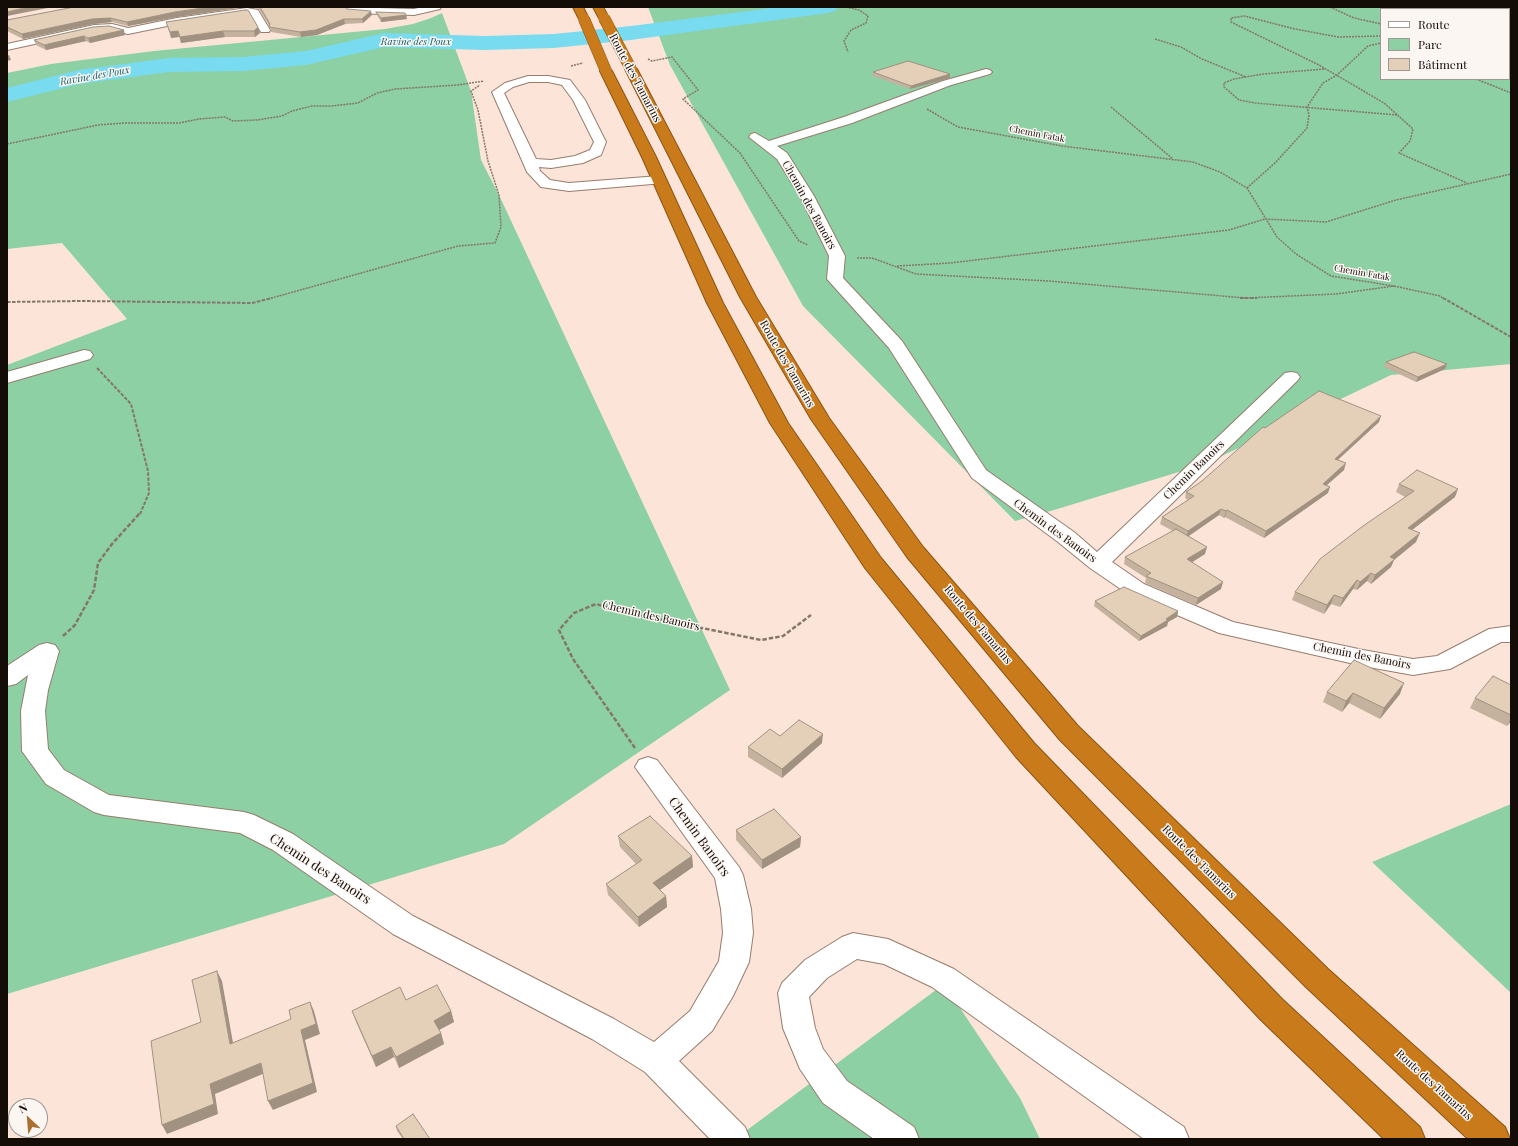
<!DOCTYPE html>
<meta charset="utf-8">
<style>
body{margin:0}
#map{position:relative;width:1518px;height:1146px;overflow:hidden;background:#fce5d8;font-family:"Playfair Display",serif}
canvas{display:block}
.frame{position:absolute;inset:0;border:8px solid #140c06;pointer-events:none}
.legend{position:absolute;left:1380px;top:8px;width:130px;height:72px;box-sizing:border-box;background:#fcf6f3;border:1px solid #9f9894;margin:0;padding:5px 7px;list-style:none;font-size:12px;color:#140c06}
.legend li{display:flex;align-items:center;gap:8px;height:20px}
.legend b{width:20px;border:1px solid #9f9894}
.north{position:absolute;left:8px;top:1098px;width:40px;height:40px;box-sizing:border-box;background:#fcf6f3;border:1px solid #9f9894;border-radius:50%;rotate:334deg;font-size:11px;font-weight:700;line-height:16px;text-align:center;color:#140c06}
.north::after{content:'';display:block;margin:auto;width:14px;height:18px;background:#aa7030;clip-path:polygon(50% 0,100% 100%,50% 72%,0 100%)}
</style>
<div id="map">
<canvas width="1518" height="1146"></canvas>
<div class="frame"></div>
<ul class="legend">
<li><b style="height:5px;background:#fff"></b>Route</li>
<li><b style="height:11px;background:#8cd0a4"></b>Parc</li>
<li><b style="height:11px;background:#e4cfb8"></b>Bâtiment</li>
</ul>
<div class="north">N</div>
</div>
<script>
const c = document.querySelector('canvas').getContext('2d');
c.lineJoin = 'round';
function fill(path, color) { c.fillStyle = color; c.fill(path, 'evenodd'); }
const toPath = rows => new Path2D(rows.map(r => 'M' + r).join(''));
function stroke(path, color, width, dash) { c.strokeStyle = color; c.lineWidth = width; c.lineCap = dash ? 'butt' : 'round'; c.setLineDash(dash || []); c.stroke(path); }
function write(font, color, halo, rows, align = 'center') {
  c.font = font + ' "Playfair Display",serif'; c.lineWidth = 3; c.setLineDash([]); c.textBaseline = 'middle'; c.strokeStyle = halo; c.fillStyle = color; for (const [text, x, y, turn = 0] of rows) {
    c.save(); c.translate(x, y); c.rotate((+turn || 0) * Math.PI / 180); c.textAlign = isNaN(turn) ? turn : align; if (halo) c.strokeText(text, 0, 0); c.fillText(text, 0, 0); c.restore();
  }
}
const green = toPath([
 [648,7,1511,7,1511,364,1391,375,1205,464,1054,510,1015,521,803,306,670,65],
 [1381,9,1509,9,1509,79,1381,79],
 [442,13,471,91,481,160,499,195,730,690,504,844,7,994,7,365,127,319,62,243,7,249,7,73,51,64,154,51,385,29,413,24,431,18],
 [1511,804,1511,993,1372,862],
 [944,984,1020,1098,1040,1139,735,1139]
]);
const river = toPath([
 [780,7,838,7,835,11,828,13,631,40,554,48,485,50,384,47,306,65,243,71,169,72,79,84,7,102,7,88,79,70,169,58,243,57,306,51,384,33,485,36,554,34,631,26,780,7]
]);
const pathFar2 = toPath([
 [846,7,859,10,868,16,866,23,851,30,844,41,848,52],
 [1330,7,1354,18,1381,24],
 [1438,7,1444,9],
 [1509,30,1511,30],
 [1381,36,1338,37,1295,29,1244,16,1231,18,1231,22,1319,65,1384,103,1413,129,1410,141,1399,153,1467,183],
 [1155,39,1181,47,1202,59,1246,77],
 [648,59,652,61,672,57,698,90,683,99,740,153,799,241,808,245],
 [571,66,583,63],
 [1324,69,1263,74,1234,79,1224,83,1224,87,1239,100,1255,103,1398,115],
 [1476,79,1511,93],
 [1111,107,1173,159],
 [927,109,958,127,1062,146,1193,162,1220,172,1247,188,1277,237,1296,254,1331,276,1394,286,1440,296,1444,299],
 [7,144,98,125,124,123,179,123,199,119,225,117,233,121,257,120,282,116,292,111,312,106,331,106,358,103,377,93,395,89,458,85,484,81],
 [1247,188,1276,162,1307,128,1309,115,1307,107,1323,83,1337,75,1368,46,1381,43],
 [857,258,872,258,916,274,1049,281,1246,298,1336,294,1394,286],
 [897,266,950,263,1229,230,1265,219,1326,222,1396,200,1511,174],
 [268,299,458,246,495,243,501,227,499,195,488,161,478,110,471,91,480,85]
]);
const pathFar1 = toPath([
 [1240,298,1257,298],
 [1443,298,1511,337],
 [7,302,80,301,252,303,272,298],
 [97,368,131,404,148,471,149,493,140,514]
]);
const path = toPath([
 [63,636,75,625,94,590,98,563,112,544,140,513],
 [635,748,573,659,559,630,574,613,596,604,623,612,761,640,783,636,811,615]
]);
const minor = toPath([
 [343,7,414,9,423,7,441,7,440,9,414,15,352,13,348,12,343,7],
 [247,8,258,10,270,30,269,32,261,32,250,15,247,14,177,24,128,34,111,30,94,31,7,50,7,44,94,25,112,24,128,28,177,18,247,8],
 [986,69,990,70,992,72,990,74,951,85,852,123,777,146,787,153,814,196,845,256,843,278,902,341,986,470,1074,532,1097,552,1285,373,1291,372,1297,373,1300,377,1297,381,1112,562,1144,584,1233,622,1363,650,1413,659,1437,656,1489,629,1511,626,1511,642,1501,642,1450,669,1413,675,1363,666,1219,633,1128,594,1090,568,1058,542,972,478,889,348,827,279,829,256,800,196,777,159,749,137,751,134,755,133,769,141,844,117,943,81,986,69],
 [528,76,548,76,570,80,585,100,606,142,601,155,583,163,551,168,539,167,540,171,550,180,569,183,659,176,664,177,666,180,664,183,569,191,541,187,527,172,492,92,505,83,528,76],
 [529,82,548,82,562,85,573,100,594,142,590,150,575,156,551,160,536,159,504,93,513,87,529,82],
 [84,350,90,351,93,355,90,359,7,383,7,372,84,350],
 [47,643,55,645,59,651,48,690,45,711,48,749,64,770,109,795,244,812,254,815,293,834,413,916,614,1019,654,1042,690,1011,719,961,723,933,721,909,715,878,635,767,639,760,648,757,657,760,739,867,743,875,751,909,753,933,749,962,733,996,712,1031,679,1061,745,1127,750,1139,710,1139,645,1072,592,1039,393,934,273,850,240,833,104,815,94,812,46,784,22,751,21,711,28,675,16,684,7,686,7,666,39,645,47,643],
 [853,933,888,939,954,969,1184,1127,1189,1139,1144,1139,932,987,884,964,857,959,827,978,809,997,815,1028,823,1049,847,1081,914,1127,919,1139,874,1139,823,1103,800,1069,783,1028,778,993,782,983,805,960,842,937,853,933]
]);
const highway = toPath([
 [573,7,583,7,589,19,588,21,580,21,573,7],
 [593,7,603,7,609,18,608,20,600,20,593,7],
 [631,66,637,69,756,297,829,418,923,547,1078,726,1328,969,1505,1127,1510,1139,1468,1139,1306,987,1060,740,907,557,811,419,740,297,625,69,631,66],
 [606,68,610,69,612,71,656,157,723,303,788,423,881,558,1034,743,1282,999,1420,1127,1425,1139,1384,1139,1260,1019,1016,757,865,568,770,423,707,303,642,157,600,71,602,69,606,68]
]);
const highwayBridge = toPath([
 [604,18,631,69],
 [584,19,606,71]
]);
const wall = toPath([
 [74,7,244,7,177,17,128,26,112,22,94,24,23,39,7,31,7,20],
 [249,7,345,7,347,9,372,15,363,23,345,24,317,35,301,37,271,32,270,27,259,9],
 [245,10,260,33,255,37,225,37,181,43,179,37,171,38,166,22],
 [376,12,406,15,407,19,381,22,377,15],
 [93,27,125,35,90,43,86,41,46,50,36,45,34,40],
 [873,72,950,78,910,89,873,76],
 [1386,362,1447,364,1445,369,1416,382,1384,367],
 [1379,422,1338,460,1344,470,1327,485,1328,493,1264,538,1225,517,1224,518,1219,515,1188,536,1205,554,1192,562,1221,589,1196,605,1145,583,1146,578,1124,564,1125,557,1173,531,1160,524,1162,517,1188,500,1185,498,1186,492,1202,481,1265,428],
 [1399,484,1455,497,1412,530,1416,542,1394,560,1391,567,1371,584,1367,581,1357,590,1353,589,1340,607,1331,604,1324,614,1292,600,1295,592,1405,497,1396,492],
 [1095,601,1178,611,1177,617,1168,622,1167,626,1139,641,1094,606],
 [1511,685,1511,721,1507,726,1470,708,1475,698],
 [1327,692,1400,694,1380,719,1349,703,1342,712,1323,702],
 [822,743,782,778,748,757,748,747],
 [736,830,801,837,800,847,762,869,736,840],
 [618,836,692,856,693,867,660,890,666,896,667,907,639,927,608,895,606,884,636,864,620,847],
 [406,1000,451,1011,454,1022,439,1030,441,1033,444,1044,399,1068,394,1057,376,1067,356,1022,352,1011],
 [396,1126,430,1139,403,1139,397,1131]
]);
const shadedWall = toPath([
 [29,7,53,7,7,16,7,12],
 [210,7,244,7,177,17,128,26,127,22,175,12],
 [371,11,372,15,363,23,362,19],
 [406,15,407,19,381,22,381,18],
 [110,18,112,22,94,24,23,39,22,34,92,19],
 [344,19,345,24,317,35,301,37,300,32],
 [258,27,260,33,255,37,254,31],
 [124,30,125,35,90,43,88,38],
 [178,31,179,37,171,38,170,32],
 [223,31,225,37,181,43,180,37],
 [84,36,86,41,46,50,44,45],
 [9,55,11,60,7,61,7,56],
 [950,74,950,78,910,89,911,86],
 [1447,364,1445,369,1416,382,1418,377],
 [1381,416,1379,422,1332,465,1335,459],
 [1346,463,1344,470,1321,490,1323,484],
 [1330,487,1328,493,1264,538,1266,531],
 [1458,489,1455,497,1404,536,1408,528],
 [1221,509,1219,515,1186,538,1188,531],
 [1227,510,1225,517,1224,518,1226,511],
 [1420,533,1416,542,1394,560,1391,567,1371,584,1375,575,1390,557],
 [1207,547,1205,554,1186,566,1187,559],
 [1371,573,1367,581,1357,590,1360,582],
 [1357,580,1353,589,1340,607,1343,598],
 [1223,582,1221,589,1196,605,1198,598],
 [1334,595,1331,604,1324,614,1327,605],
 [1178,611,1177,617,1168,622,1167,626,1139,641,1141,636],
 [1404,683,1400,694,1380,719,1384,708],
 [1353,693,1349,703,1342,712,1346,701],
 [1511,718,1511,721,1507,726],
 [823,734,822,743,782,778,782,769],
 [801,837,800,847,762,869,762,860],
 [692,856,693,867,654,894,653,883],
 [666,896,667,907,639,927,638,917],
 [217,971,222,981,235,1054,230,1044],
 [310,1002,314,1011,320,1034,305,1040,317,1092,273,1110,268,1101,301,1030],
 [451,1011,454,1022,437,1031,434,1021],
 [441,1033,444,1044,399,1068,396,1057],
 [391,1047,394,1057,376,1067,372,1056],
 [261,1063,265,1073,215,1094,218,1114,167,1134,162,1125,210,1084]
]);
const building = toPath([
 [7,7,29,7,7,12,7,7],
 [74,7,210,7,175,12,127,22,110,18,92,19,22,34,7,27,7,20,74,7],
 [260,7,345,7,347,9,371,11,362,19,344,19,316,30,300,32,269,27,270,24,260,7],
 [245,10,248,10,258,27,254,31,223,31,180,37,178,31,170,32,166,22,245,10],
 [376,12,405,13,406,15,381,18,376,12],
 [109,26,124,30,88,38,84,36,44,45,34,40,93,27,109,26],
 [908,61,950,74,911,86,873,72,908,61],
 [1414,352,1447,364,1418,377,1386,362,1414,352],
 [1319,391,1381,416,1335,459,1346,463,1323,484,1330,487,1266,531,1227,510,1226,511,1221,509,1188,531,1162,517,1194,496,1186,492,1202,481,1263,427,1265,428,1319,391],
 [1417,470,1458,489,1408,528,1420,533,1390,557,1395,559,1375,575,1371,573,1360,582,1357,580,1343,598,1334,595,1327,605,1295,592,1320,559,1363,526,1414,491,1399,484,1417,470],
 [1176,529,1207,547,1187,559,1223,582,1198,598,1146,576,1151,573,1125,557,1176,529],
 [1124,587,1178,611,1166,619,1168,620,1141,636,1095,601,1124,587],
 [1354,660,1404,683,1384,708,1353,693,1346,701,1327,692,1354,660],
 [1493,676,1511,685,1511,715,1475,698,1493,676],
 [799,720,823,734,782,769,748,747,770,729,780,736,799,720],
 [774,809,801,837,762,860,736,830,774,809],
 [650,816,692,856,653,883,666,896,638,917,606,884,642,860,618,836,650,816],
 [217,971,230,1044,291,1019,289,1010,310,1002,316,1024,301,1030,313,1083,268,1101,261,1063,210,1084,214,1104,162,1125,151,1041,201,1022,192,980,217,971],
 [437,985,451,1011,434,1021,441,1033,396,1057,391,1047,372,1056,352,1011,400,987,406,1000,437,985],
 [413,1114,430,1139,404,1139,396,1126,413,1114]
]);
const farStreetnames = [
 ["Chemin Fatak",1037,134,11],
 ["Chemin Fatak",1362,273,10]
];
const farWaternames = [
 ["Ravine des Poux",416,42],
 ["Ravine des Poux",95,76,-10]
];
const streetNames = [
 ["Route des Tamarins",635,78,62],
 ["Chemin des Banoirs",809,205,61],
 ["Route des Tamarins",787,364,60],
 ["Chemin Banoirs",1194,470,-44],
 ["Chemin des Banoirs",1055,531,36],
 ["Chemin des Banoirs",651,616,13],
 ["Route des Tamarins",978,625,50],
 ["Chemin des Banoirs",1362,656,11],
 ["Route des Tamarins",1199,862,45],
 ["Route des Tamarins",1434,1085,42]
];
const nearStreetnames = [
 ["Chemin Banoirs",699,837,54],
 ["Chemin des Banoirs",320,869,33]
];
fill(green, '#8cd0a4');
fill(river, '#79dbf0');
stroke(minor, '#967d6e', 2);
stroke(highway, '#8a5414', 2);
stroke(pathFar2, '#85766c', 1.5, [2, 1]);
stroke(pathFar1, '#85766c', 2, [3.5, 1.5]);
stroke(path, '#85766c', 2.5, [4.5, 2]);
fill(minor, '#fff');
fill(highway, '#c97a1b');
stroke(highwayBridge, '#8a5414', 12, []);
stroke(highwayBridge, '#c97a1b', 11);
fill(wall, '#c4b29e');
fill(shadedWall, '#a09181');
fill(building, '#e4cfb8');
stroke(building, '#a09181', 1);
write('9px', '#140c06', '#fcf6f3', farStreetnames);
write('italic 10px', '#075e6d', '#fcf6f3', farWaternames);
write('11px', '#140c06', '#fcf6f3', streetNames);
write('13px', '#140c06', '#fcf6f3', nearStreetnames);
</script>
